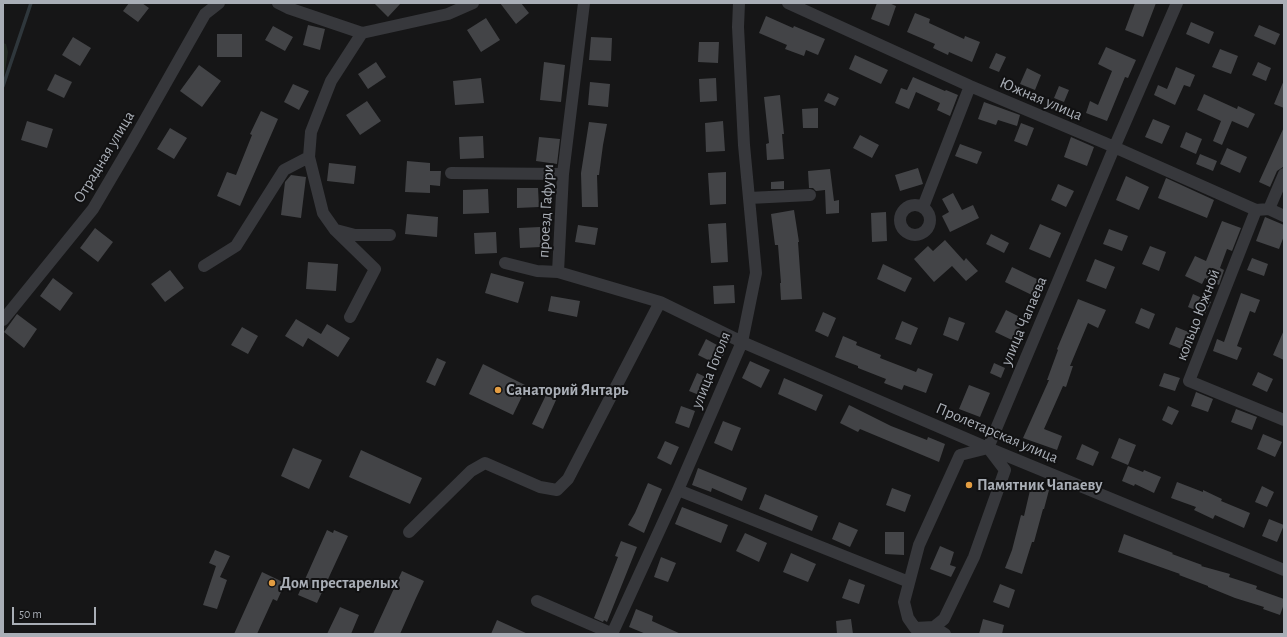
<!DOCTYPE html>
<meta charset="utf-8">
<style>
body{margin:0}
#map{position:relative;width:1287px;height:637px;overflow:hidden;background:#161617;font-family:"Alegreya Sans",sans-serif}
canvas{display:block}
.frame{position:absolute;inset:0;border:4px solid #a9aeb6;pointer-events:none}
.scale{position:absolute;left:12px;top:607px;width:84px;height:18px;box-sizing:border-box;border:2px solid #a9aeb6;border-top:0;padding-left:5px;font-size:12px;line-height:14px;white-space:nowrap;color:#a9aeb6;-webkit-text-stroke:3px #111112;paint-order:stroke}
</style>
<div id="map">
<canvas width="1287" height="637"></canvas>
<div class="frame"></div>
<div class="scale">50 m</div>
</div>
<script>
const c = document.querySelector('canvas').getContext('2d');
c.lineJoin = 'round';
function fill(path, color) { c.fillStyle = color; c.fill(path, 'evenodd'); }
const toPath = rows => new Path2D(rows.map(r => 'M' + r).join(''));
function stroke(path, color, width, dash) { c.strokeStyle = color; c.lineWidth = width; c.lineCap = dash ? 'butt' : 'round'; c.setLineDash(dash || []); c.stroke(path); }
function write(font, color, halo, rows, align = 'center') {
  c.font = font + ' "Alegreya Sans",sans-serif'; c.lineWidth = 4; c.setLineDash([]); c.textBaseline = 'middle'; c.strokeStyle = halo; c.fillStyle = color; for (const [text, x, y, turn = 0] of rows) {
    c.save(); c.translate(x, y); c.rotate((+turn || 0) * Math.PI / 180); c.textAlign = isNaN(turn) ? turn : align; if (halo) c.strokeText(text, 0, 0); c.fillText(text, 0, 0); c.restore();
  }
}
const green = toPath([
 [3,43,6,44,8,52,3,85]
]);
const stream = toPath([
 [3,86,31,3]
]);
const building = toPath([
 [129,3,142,3,149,8,138,22,123,11],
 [374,3,401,3,388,17],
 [500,3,521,3,529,13,516,24],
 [877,3,889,3,896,6,889,26,871,19],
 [1135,3,1156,3,1143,37,1125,30],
 [915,13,930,19,929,23,964,39,965,36,980,42,972,62,949,52,948,55,933,48,935,44,907,32],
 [766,16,793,28,794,26,825,39,818,55,806,50,804,56,785,49,787,45,759,33],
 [486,18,500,40,481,52,467,30],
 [1191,22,1214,32,1209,44,1186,34],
 [308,25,325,29,320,50,303,45],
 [1259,25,1280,34,1275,45,1254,36],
 [273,26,293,37,285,51,265,40],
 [217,34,242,34,242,57,217,57],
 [73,37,91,48,80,66,62,55],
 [591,37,612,38,611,61,589,60],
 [699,42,719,42,718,63,698,62],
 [1106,47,1136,60,1128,78,1125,77,1107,121,1086,113,1090,101,1098,105,1112,71,1098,64],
 [1220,49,1238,56,1231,74,1212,67],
 [996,53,1006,57,999,72,989,68],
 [855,55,888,70,881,84,849,69],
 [376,62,386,77,368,89,358,74],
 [544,62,565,65,561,102,540,100],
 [1258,62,1271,68,1266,81,1252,75],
 [199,65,221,81,202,107,180,91],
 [1176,67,1195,75,1190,87,1184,85,1175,105,1154,95,1158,85,1167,89],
 [1027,68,1041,75,1035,90,1020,84],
 [55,74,72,82,64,98,47,90],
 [913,77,945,91,946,90,958,95,950,116,937,110,940,103,916,92,909,109,895,103,901,88,907,90],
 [481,78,484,103,455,105,453,81],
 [716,78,717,101,700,102,699,79],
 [1284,80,1284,108,1274,104],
 [590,82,610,84,608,107,588,105],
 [293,84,309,91,299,110,284,102],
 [1059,86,1069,90,1064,102,1054,98],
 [828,93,839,98,835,106,824,101],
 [1204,94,1237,109,1238,106,1255,114,1248,128,1232,121,1222,145,1213,141,1221,121,1197,110],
 [780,95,784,134,782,134,784,159,767,160,766,144,769,143,764,97],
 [367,101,381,121,360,135,346,115],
 [984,102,1020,115,1017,126,998,120,996,125,978,119],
 [818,108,818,128,803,128,802,109],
 [261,111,278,119,240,206,217,196,227,172,236,175,252,135,250,134],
 [1153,119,1170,126,1162,144,1145,137],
 [27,121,53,129,47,148,21,140],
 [723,121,725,151,706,152,705,123],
 [589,122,607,124,603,145,599,175,597,175,598,207,582,207,581,173],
 [1021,123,1034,128,1027,146,1014,141],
 [1284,127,1284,164,1283,167,1277,171,1270,187,1259,182],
 [170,128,187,138,174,159,157,149],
 [1186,132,1202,139,1196,154,1180,147],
 [860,135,879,145,872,158,853,148],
 [483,136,484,158,460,159,459,137],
 [539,137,560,139,557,164,536,161],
 [1071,137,1094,147,1087,166,1064,157],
 [960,144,982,152,977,164,955,156],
 [1227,148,1247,157,1240,173,1220,164],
 [1200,154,1217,161,1213,171,1196,164],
 [407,161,430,163,430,171,441,171,440,186,430,185,430,193,405,192],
 [329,163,356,166,354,184,327,181],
 [918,168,923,184,900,191,895,175],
 [830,169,834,201,839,200,839,213,826,214,825,190,816,191,813,188,809,188,808,171],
 [726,172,726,204,710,205,708,173],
 [291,175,306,177,301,218,281,215,285,182],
 [1126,176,1149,187,1139,210,1116,200],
 [1166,178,1214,200,1207,218,1158,198],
 [784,181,784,189,771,189,771,182],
 [1058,184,1074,191,1066,207,1051,200],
 [517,188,538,188,539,207,517,208],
 [488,189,489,213,463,214,463,190],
 [953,193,962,210,973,205,979,218,950,232,942,216,949,212,942,199],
 [794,210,799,242,798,242,802,299,781,300,780,283,781,283,778,245,775,245,771,214],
 [886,212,887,241,872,242,871,213],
 [407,214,438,217,437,237,405,234],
 [1265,217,1284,225,1284,236,1279,249,1256,241],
 [1222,221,1241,228,1232,251,1227,249,1220,268,1224,270,1219,285,1205,278,1202,284,1185,276,1195,256,1206,261],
 [726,223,728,262,711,263,708,224],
 [1040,224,1061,233,1050,258,1029,249],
 [578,225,598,228,595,245,575,242],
 [540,227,541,247,520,248,519,228],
 [95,228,113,242,98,262,80,248],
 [1109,229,1128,236,1122,251,1103,244],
 [496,232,497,253,475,254,474,233],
 [991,234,1009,243,1004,253,986,244],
 [945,240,964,261,966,258,978,271,966,281,952,266,934,282,914,259,928,246,933,251],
 [1150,246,1166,252,1159,271,1142,264],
 [1252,258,1268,264,1264,276,1247,270],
 [1095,259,1115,267,1106,289,1086,281],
 [308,262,338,264,336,291,306,289],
 [883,264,912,278,905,292,877,279],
 [1012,267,1041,281,1034,296,1005,282],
 [170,270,184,288,165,302,151,284],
 [491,273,524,282,518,303,485,293],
 [53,278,73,293,60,311,40,296],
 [734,285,735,303,714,304,713,286],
 [1241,293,1260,300,1255,313,1250,311,1237,346,1242,348,1237,360,1213,351,1217,339,1224,342],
 [1193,294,1211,302,1205,314,1188,307],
 [551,296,580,301,577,317,548,311],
 [1078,299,1106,310,1098,328,1088,323,1070,366,1073,366,1066,387,1063,386,1044,429,1062,436,1057,450,1023,438,1049,380,1047,380,1058,350,1057,349],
 [1141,308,1155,314,1149,329,1135,323],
 [1006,310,1024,319,1014,341,995,332],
 [823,312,836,318,828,337,815,331],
 [17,314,37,329,24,348,4,332],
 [949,317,965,323,958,341,943,335],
 [296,319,321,334,327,324,350,338,338,357,308,338,303,347,285,336],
 [902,321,918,328,911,345,895,339],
 [242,327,258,336,248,354,231,345],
 [1176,327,1196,335,1189,352,1169,344],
 [1284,330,1284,360,1273,355],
 [843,336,857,342,856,345,881,355,880,358,916,372,918,368,933,374,926,393,904,385,902,390,884,383,886,379,858,368,858,366,835,357],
 [706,339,726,350,718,365,698,355],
 [437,358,446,362,435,386,426,382],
 [750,361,770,370,761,388,742,378],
 [994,363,1005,368,1001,378,990,373],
 [483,364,527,386,513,415,469,394],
 [1258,372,1273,379,1267,392,1252,385],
 [697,373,712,380,704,397,689,391],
 [1164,373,1180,378,1175,391,1159,386],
 [784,378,823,395,816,411,778,394],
 [969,385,990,393,980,417,959,409],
 [1196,392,1213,399,1208,412,1191,406],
 [546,395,556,400,543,429,532,424],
 [849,405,891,426,927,440,928,437,945,444,939,462,860,429,858,432,840,423],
 [681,406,695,411,689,428,675,423],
 [1168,406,1179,411,1172,425,1162,420],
 [1236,409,1257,417,1252,430,1231,422],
 [723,421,741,428,732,451,714,443],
 [1263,434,1282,442,1275,457,1257,449],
 [1119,438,1136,445,1128,465,1111,458],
 [665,441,679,447,671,465,657,458],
 [1082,444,1099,452,1093,466,1076,459],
 [293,448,322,460,309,489,281,476],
 [361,450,422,478,410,504,349,477],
 [1128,466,1143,472,1144,470,1161,477,1154,493,1135,484,1134,486,1122,481],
 [698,468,747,488,742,501,712,488,711,492,692,485],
 [1177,482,1203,492,1203,490,1222,499,1221,501,1250,513,1244,528,1215,515,1213,519,1194,510,1196,507,1171,498],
 [648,483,662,489,644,533,628,525,635,513],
 [1031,486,1049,490,1044,509,1043,509,1034,542,1032,542,1022,574,1005,568,1012,550,1021,515,1024,516],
 [1262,486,1274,492,1267,507,1255,502],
 [892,488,911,495,905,512,886,505],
 [765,494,818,516,812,531,759,509],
 [682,507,728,525,721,543,675,524],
 [1269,519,1284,525,1277,542,1262,536],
 [839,522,858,530,850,547,832,539],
 [327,530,333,533,334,530,348,536,317,603,298,595],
 [885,532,904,532,904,555,885,554],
 [745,533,767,543,759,562,736,551],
 [1124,534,1173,553,1172,554,1202,565,1201,566,1230,574,1229,577,1257,586,1256,589,1284,599,1284,604,1280,615,1263,609,1264,607,1235,598,1208,587,1208,586,1179,575,1180,574,1118,552],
 [621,541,637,547,607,622,604,620,603,622,594,618,618,557,615,556],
 [940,546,954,552,950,565,956,567,951,577,930,569],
 [215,550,230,556,220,577,227,580,217,609,203,605,216,566,209,563],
 [791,553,816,564,808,582,783,572],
 [661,557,676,563,668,582,654,577],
 [402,571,424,581,416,598,400,634,373,634],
 [262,572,285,583,277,601,273,599,257,634,234,634],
 [849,579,865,585,859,604,842,598],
 [1000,584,1015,590,1009,608,993,602],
 [340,607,359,615,351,634,327,634],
 [636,609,653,616,652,621,681,634,646,634,629,627],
 [851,619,853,634,837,634,836,621],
 [983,619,1004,625,1002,634,979,634],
 [497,620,528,634,491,634]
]);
const minor = toPath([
 [278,3,288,8,362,33,448,14,473,3],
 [584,3,563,174,558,272,660,302,742,342,988,448,1284,570],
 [788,3,970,86,1105,143,1256,210,1269,209,1284,216],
 [451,173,563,174],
 [749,198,810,195],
 '900 220a15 15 0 1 1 30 0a15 15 0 1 1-30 0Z',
 [923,207,970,86],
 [1269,209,1284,174],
 [1256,210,1189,381,1284,420],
 [336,230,355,235,390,235],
 [505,263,537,271,558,272],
 [204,266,236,246,284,170,309,157],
 [350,317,375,269,335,230,323,213,309,157,311,132,331,81,362,33],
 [3,320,93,209,133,141,205,14,219,3],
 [988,448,1114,148,1177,3],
 [678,490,909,582],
 [409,532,471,471,485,463,540,487,557,490,568,479,660,302],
 [537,601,613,634],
 [934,627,945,634],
 [915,628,934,627,944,619,974,557,1005,470,989,449],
 [915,628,908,618,904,602,919,545,960,455,988,448],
 [612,634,678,490,742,342,756,273,744,145,738,27,739,3]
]);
const markers = [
 [498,390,4,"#e39d42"],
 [969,485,4,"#e39d42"],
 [272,583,4,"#e39d42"]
];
const streetNames = [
 ["Южная улица",1041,99,23],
 ["Отрадная улица",104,157,-59],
 ["проезд Гафури",546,211,-87],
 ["кольцо Южной",1198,315,-69],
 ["улица Чапаева",1024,321,-67],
 ["улица Гоголя",711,370,-68],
 ["Пролетарская улица",997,433,23]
];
const poiNames = [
 ["Санаторий Янтарь",506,390],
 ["Памятник Чапаеву",977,485],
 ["Дом престарелых",280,583]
];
fill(green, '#202720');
stroke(stream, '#2f373c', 3.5);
fill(building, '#434447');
stroke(minor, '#37383c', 12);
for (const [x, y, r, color] of markers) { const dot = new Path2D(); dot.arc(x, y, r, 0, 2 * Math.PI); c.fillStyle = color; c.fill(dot); stroke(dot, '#111112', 1.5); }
write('16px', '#a9aeb6', '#111112', streetNames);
write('bold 16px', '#a9aeb6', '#111112', poiNames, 'left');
</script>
